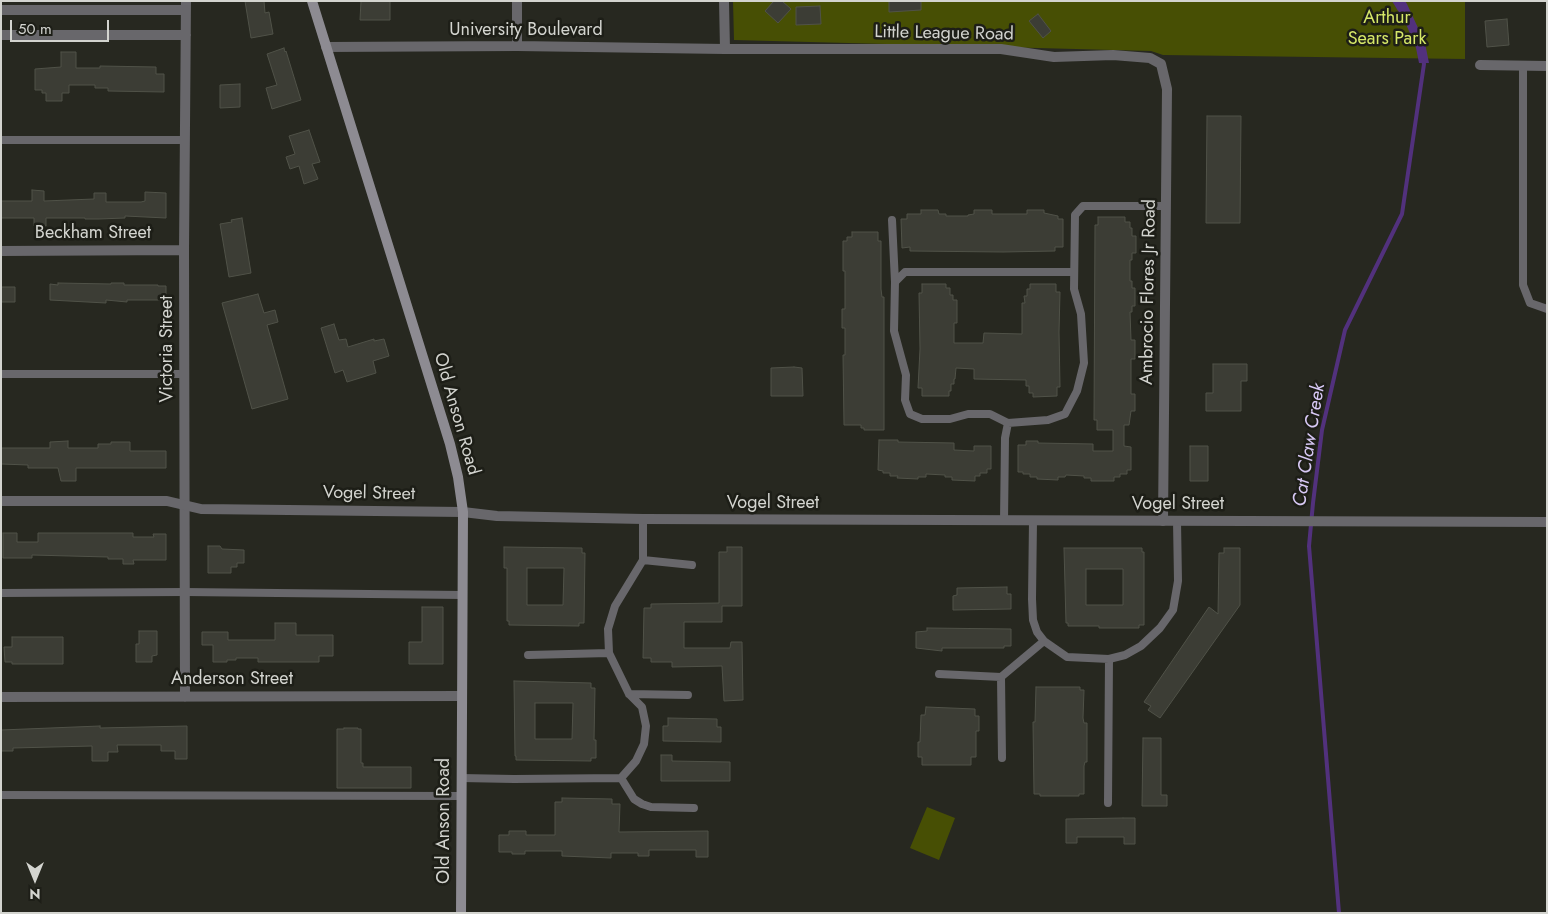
<!DOCTYPE html>
<style>
body{margin:0}
#map{position:relative;width:1548px;height:914px;overflow:hidden;background:#272820;font-family:Jost,sans-serif}
canvas{display:block}
.frame{position:absolute;inset:0;border:2px solid #d3d4cf;pointer-events:none}
.north{position:absolute;left:10px;top:854px;width:50px;height:50px;-webkit-text-stroke:4px #1d1e17;paint-order:stroke;rotate:180deg;font-size:14px;font-weight:700;line-height:20px;text-align:center;color:#d3d4cf}
.north::after{content:'';display:block;margin:auto;width:18px;height:22px;background:#d3d4cf;clip-path:polygon(50% 0,100% 100%,50% 72%,0 100%)}
.scale{position:absolute;left:10px;top:20px;width:99px;height:22px;box-sizing:border-box;border:2px solid #d3d4cf;border-top:0;padding-left:6px;font-size:15px;line-height:18px;white-space:nowrap;color:#d3d4cf;-webkit-text-stroke:4px #1d1e17;paint-order:stroke}
</style>
<div id="map">
<canvas width="1548" height="914"></canvas>
<div class="frame"></div>
<div class="north">N</div>
<div class="scale">50 m</div>
</div>
<script>
const c = document.querySelector('canvas').getContext('2d');
c.lineJoin = 'round';
function fill(path, color) { c.fillStyle = color; c.fill(path, 'evenodd'); }
const toPath = rows => new Path2D(rows.map(r => 'M' + r).join(''));
function stroke(path, color, width, dash) { c.strokeStyle = color; c.lineWidth = width; c.lineCap = dash ? 'butt' : 'round'; c.setLineDash(dash || []); c.stroke(path); }
function write(font, color, halo, rows, align = 'center') {
  c.font = font + ' Jost,sans-serif'; c.lineWidth = 5; c.setLineDash([]); c.textBaseline = 'middle'; c.strokeStyle = halo; c.fillStyle = color; for (const [text, x, y, turn = 0] of rows) {
    c.save(); c.translate(x, y); c.rotate((+turn || 0) * Math.PI / 180); c.textAlign = isNaN(turn) ? turn : align; if (halo) c.strokeText(text, 0, 0); c.fillText(text, 0, 0); c.restore();
  }
}
const green = toPath([
 [733,1,1465,1,1465,59,1163,55,1151,51,734,40],
 [927,807,955,818,939,860,910,848]
]);
const water = toPath([
 [1392,1,1405,1,1407,4,1425,43,1429,63,1419,63,1416,48,1406,24]
]);
const stream = toPath([
 [1339,913,1309,546,1313,503,1322,430,1345,330,1402,214,1424,64,1423,60]
]);
const building = toPath([
 [245,1,264,1,265,13,269,12,273,34,251,38,245,1],
 [361,1,390,1,390,20,360,20,361,1],
 [774,1,782,1,791,9,778,23,765,11,774,1],
 [889,1,921,1,921,10,889,12,889,1],
 [820,6,821,24,796,25,796,7,820,6],
 [1038,14,1051,31,1043,38,1029,21,1038,14],
 [1507,19,1509,45,1487,47,1485,21,1507,19],
 [284,48,285,52,286,51,301,100,272,109,266,88,277,85,267,54,284,48],
 [61,52,76,52,76,68,100,68,100,66,156,67,156,74,164,74,164,92,108,91,108,88,95,88,95,85,69,85,69,93,62,93,62,101,46,101,46,93,42,93,42,90,35,90,35,69,61,67,61,52],
 [240,84,240,107,220,108,220,85,240,84],
 [1207,116,1241,116,1240,223,1206,223,1207,116],
 [309,130,320,162,312,164,318,179,304,184,299,166,290,169,286,157,295,154,289,136,309,130],
 [32,190,44,191,44,201,94,199,94,193,106,193,106,202,141,202,145,201,145,192,166,193,166,218,125,216,125,218,99,219,85,219,85,218,46,218,46,226,34,226,34,218,1,218,1,201,32,201,32,190],
 [921,210,938,210,939,214,946,214,946,216,968,216,968,215,974,214,974,210,992,210,992,214,1027,214,1027,210,1044,210,1044,213,1058,216,1058,219,1063,219,1063,247,1055,247,1055,251,1003,252,910,251,910,247,902,248,901,219,907,219,907,214,921,214,921,210],
 [1098,217,1125,217,1125,222,1130,222,1130,228,1132,228,1132,236,1136,236,1136,253,1132,253,1132,260,1130,260,1130,281,1132,281,1132,288,1135,288,1135,306,1132,306,1132,312,1130,312,1131,340,1135,340,1135,359,1131,359,1131,394,1135,394,1135,411,1131,411,1129,425,1124,425,1124,446,1131,447,1131,470,1127,470,1127,474,1120,474,1120,477,1114,477,1114,481,1091,481,1091,478,1084,478,1084,476,1066,475,1065,477,1058,477,1058,480,1037,479,1037,477,1030,477,1030,474,1023,474,1023,472,1018,472,1018,445,1026,445,1026,441,1038,441,1038,443,1093,444,1093,451,1113,451,1113,430,1097,430,1097,420,1094,420,1095,225,1098,225,1098,217],
 [242,218,251,273,229,277,220,224,232,222,231,220,242,218],
 [852,232,878,232,878,241,881,241,881,289,882,297,884,297,884,430,864,430,864,428,861,428,861,425,844,425,843,355,845,355,845,328,842,328,842,309,845,309,845,271,843,271,843,241,847,241,847,237,852,237,852,232],
 [58,283,111,284,111,283,124,283,124,285,158,285,158,286,166,286,166,300,127,300,127,302,106,300,106,303,50,300,50,284,58,285,58,283],
 [922,284,946,284,946,288,950,288,950,295,953,295,953,300,957,300,957,323,954,323,954,343,983,343,984,333,1022,334,1022,303,1025,303,1024,296,1027,296,1027,289,1030,289,1030,284,1056,284,1056,292,1060,292,1059,332,1060,387,1057,387,1057,396,1033,397,1033,393,1029,393,1029,386,1026,386,1026,380,974,379,974,369,956,368,955,379,954,379,954,384,951,384,951,391,949,391,949,396,922,396,922,388,918,388,920,349,919,293,922,293,922,284],
 [1,287,15,287,15,302,1,302,1,287],
 [258,294,264,313,275,310,278,322,267,325,288,399,252,409,222,303,258,294],
 [334,324,339,340,346,339,348,347,374,339,374,341,384,339,389,356,373,361,376,373,347,382,343,370,335,373,321,328,334,324],
 [1213,364,1247,364,1247,381,1241,381,1241,411,1206,411,1206,393,1213,393,1213,364],
 [794,367,802,368,803,396,771,396,771,368,794,367],
 [879,440,898,440,898,442,954,443,954,450,974,451,974,446,991,446,991,469,987,469,987,473,980,473,980,476,975,476,975,481,952,480,952,477,945,477,945,475,926,474,926,477,918,477,918,479,897,478,898,476,890,476,890,473,883,473,883,471,878,470,879,440],
 [68,441,68,448,98,448,98,444,111,444,111,442,130,442,130,451,166,451,166,468,76,468,76,481,61,481,58,468,28,468,28,465,1,464,1,448,50,448,50,442,68,441],
 [1190,446,1208,446,1208,481,1190,481,1190,446],
 [3,533,17,533,17,542,38,542,38,533,133,533,133,537,154,537,153,534,166,534,166,560,133,560,134,564,123,564,123,559,108,559,108,557,32,555,32,558,3,558,3,533],
 [208,546,220,546,222,549,244,550,244,563,237,563,237,567,231,567,231,573,208,573,208,546],
 [504,547,582,548,582,553,585,553,584,623,579,623,579,626,509,625,509,621,507,621,507,568,504,568,504,547],
 [527,568,564,568,563,605,527,605,527,568],
 [727,547,742,547,742,606,722,606,722,622,684,622,684,648,730,648,731,642,742,642,743,700,724,701,722,666,672,667,672,662,651,662,651,658,643,658,644,608,651,608,651,604,719,603,719,552,727,552,727,547],
 [1064,548,1142,548,1142,552,1144,552,1144,625,1139,625,1139,628,1099,628,1099,626,1068,626,1068,623,1066,623,1064,548],
 [1086,569,1123,569,1123,605,1086,605,1086,569],
 [1224,548,1240,548,1240,605,1160,718,1148,710,1151,706,1144,702,1209,607,1218,614,1219,553,1224,553,1224,548],
 [1007,587,1007,594,1011,594,1011,609,953,610,953,596,957,595,957,588,1007,587],
 [422,607,443,607,443,664,409,664,409,642,422,642,422,607],
 [275,623,296,623,296,635,333,635,333,656,319,656,319,662,258,662,258,658,236,658,236,660,227,660,227,662,213,662,213,645,202,645,202,632,228,632,228,640,275,640,275,623],
 [927,628,1011,629,1011,646,1004,646,1004,648,942,648,942,651,916,648,916,632,927,631,927,628],
 [139,631,157,631,157,655,152,656,152,662,136,662,136,644,139,644,139,631],
 [12,637,63,637,63,664,12,664,12,662,5,662,4,647,12,647,12,637],
 [514,681,591,683,591,688,595,688,594,740,596,740,596,758,591,758,591,761,516,760,516,756,515,756,514,681],
 [535,703,573,703,572,739,535,739,535,703],
 [1036,687,1080,687,1080,690,1084,690,1083,718,1084,723,1087,723,1087,762,1085,762,1084,766,1084,794,1079,794,1079,796,1040,796,1040,794,1034,794,1033,722,1035,722,1036,687],
 [926,707,975,709,975,716,979,716,979,731,976,731,976,757,971,757,971,765,922,765,922,757,918,757,918,742,920,742,921,715,925,715,926,707],
 [668,718,717,719,717,727,721,727,721,742,663,741,663,726,668,726,668,718],
 [100,726,100,728,187,726,187,759,175,759,175,751,161,751,161,745,117,745,118,752,108,752,108,761,92,761,92,746,13,748,13,751,1,751,1,730,100,726],
 [344,728,358,728,358,729,361,729,361,763,363,763,363,767,411,767,411,788,337,788,337,729,344,729,344,728],
 [1143,738,1161,738,1161,795,1167,795,1167,806,1142,806,1143,738],
 [661,755,672,755,672,761,730,762,730,781,661,781,661,755],
 [562,798,612,799,612,804,620,804,619,832,708,831,708,857,696,857,696,850,649,850,649,856,638,856,638,853,611,853,611,858,562,856,562,851,525,851,525,854,512,854,512,852,499,852,499,835,509,835,509,831,526,831,526,835,555,835,555,802,562,802,562,798],
 [1123,818,1135,818,1135,844,1124,844,1124,837,1077,837,1077,843,1066,843,1066,819,1123,818]
]);
const service = toPath([
 [1523,66,1523,285,1530,303,1547,309],
 [1,140,185,140],
 [892,220,895,282],
 [1,374,184,374],
 [1008,423,990,414,968,414,950,419,922,419,910,414,905,400,906,375,894,331,895,282,905,272,1073,272],
 [1004,521,1005,438,1008,423,1048,420,1065,414,1077,391,1084,363,1081,314,1074,289,1075,215,1083,206,1166,206],
 [1033,521,1032,599,1033,620,1037,632,1044,641,1067,657,1109,659,1125,655,1141,646,1160,628,1173,610,1178,581,1177,521],
 [643,560,692,565],
 [1,593,185,592,463,595],
 [528,655,609,653],
 [939,674,1001,677,1044,641],
 [1001,677,1002,758],
 [629,694,688,695],
 [461,778,514,779,621,778,636,761,644,744,646,726,642,707,629,694,609,653,608,629,615,606,643,560,643,519],
 [621,778,634,799,642,804,651,807,694,808],
 [1,795,461,796],
 [1108,803,1109,659]
]);
const minor = toPath([
 [517,1,517,46],
 [724,1,725,49],
 [1,10,186,10],
 [1,35,186,35],
 [326,47,517,46,725,49,1001,49,1054,57,1113,55,1150,58,1161,64,1167,89,1163,521],
 [1480,65,1547,66],
 [1,251,184,250],
 [1,697,462,696],
 [185,697,184,250,186,1]
]);
const tertiary = toPath([
 [1,501,167,501,201,509,463,512,497,516,643,519,1547,522]
]);
const secondary = toPath([
 [312,1,450,444,458,477,463,512,461,913]
]);
const parkNames = [
 ["Arthur",1387,19],
 ["Sears Park",1387,40]
];
const streetNames = [
 ["University Boulevard",526,31],
 ["Little League Road",944,34,1],
 ["Beckham Street",93,234],
 ["Ambrocio Flores Jr Road",1149,292,-89],
 ["Victoria Street",168,349,-90],
 ["Old Anson Road",456,414,74],
 ["Vogel Street",369,494,1],
 ["Vogel Street",773,504],
 ["Vogel Street",1178,505],
 ["Anderson Street",232,680],
 ["Old Anson Road",445,821,-90]
];
const waterNames = [
 ["Cat Claw Creek",1310,445,-81]
];
fill(green, '#474f04');
fill(water, '#52317d');
stroke(stream, '#52317d', 4);
fill(building, '#3c3d35');
stroke(building, '#505248', 1);
stroke(service, '#68676b', 8);
stroke(minor, '#68676b', 10);
stroke(tertiary, '#68676b', 10);
stroke(secondary, '#8d8b92', 10);
write('18px', '#d6e868', '#1d1e17', parkNames);
write('18px', '#d3d4cf', '#1d1e17', streetNames);
write('italic 19px', '#d7c8f4', '#1d1e17', waterNames);
</script>
